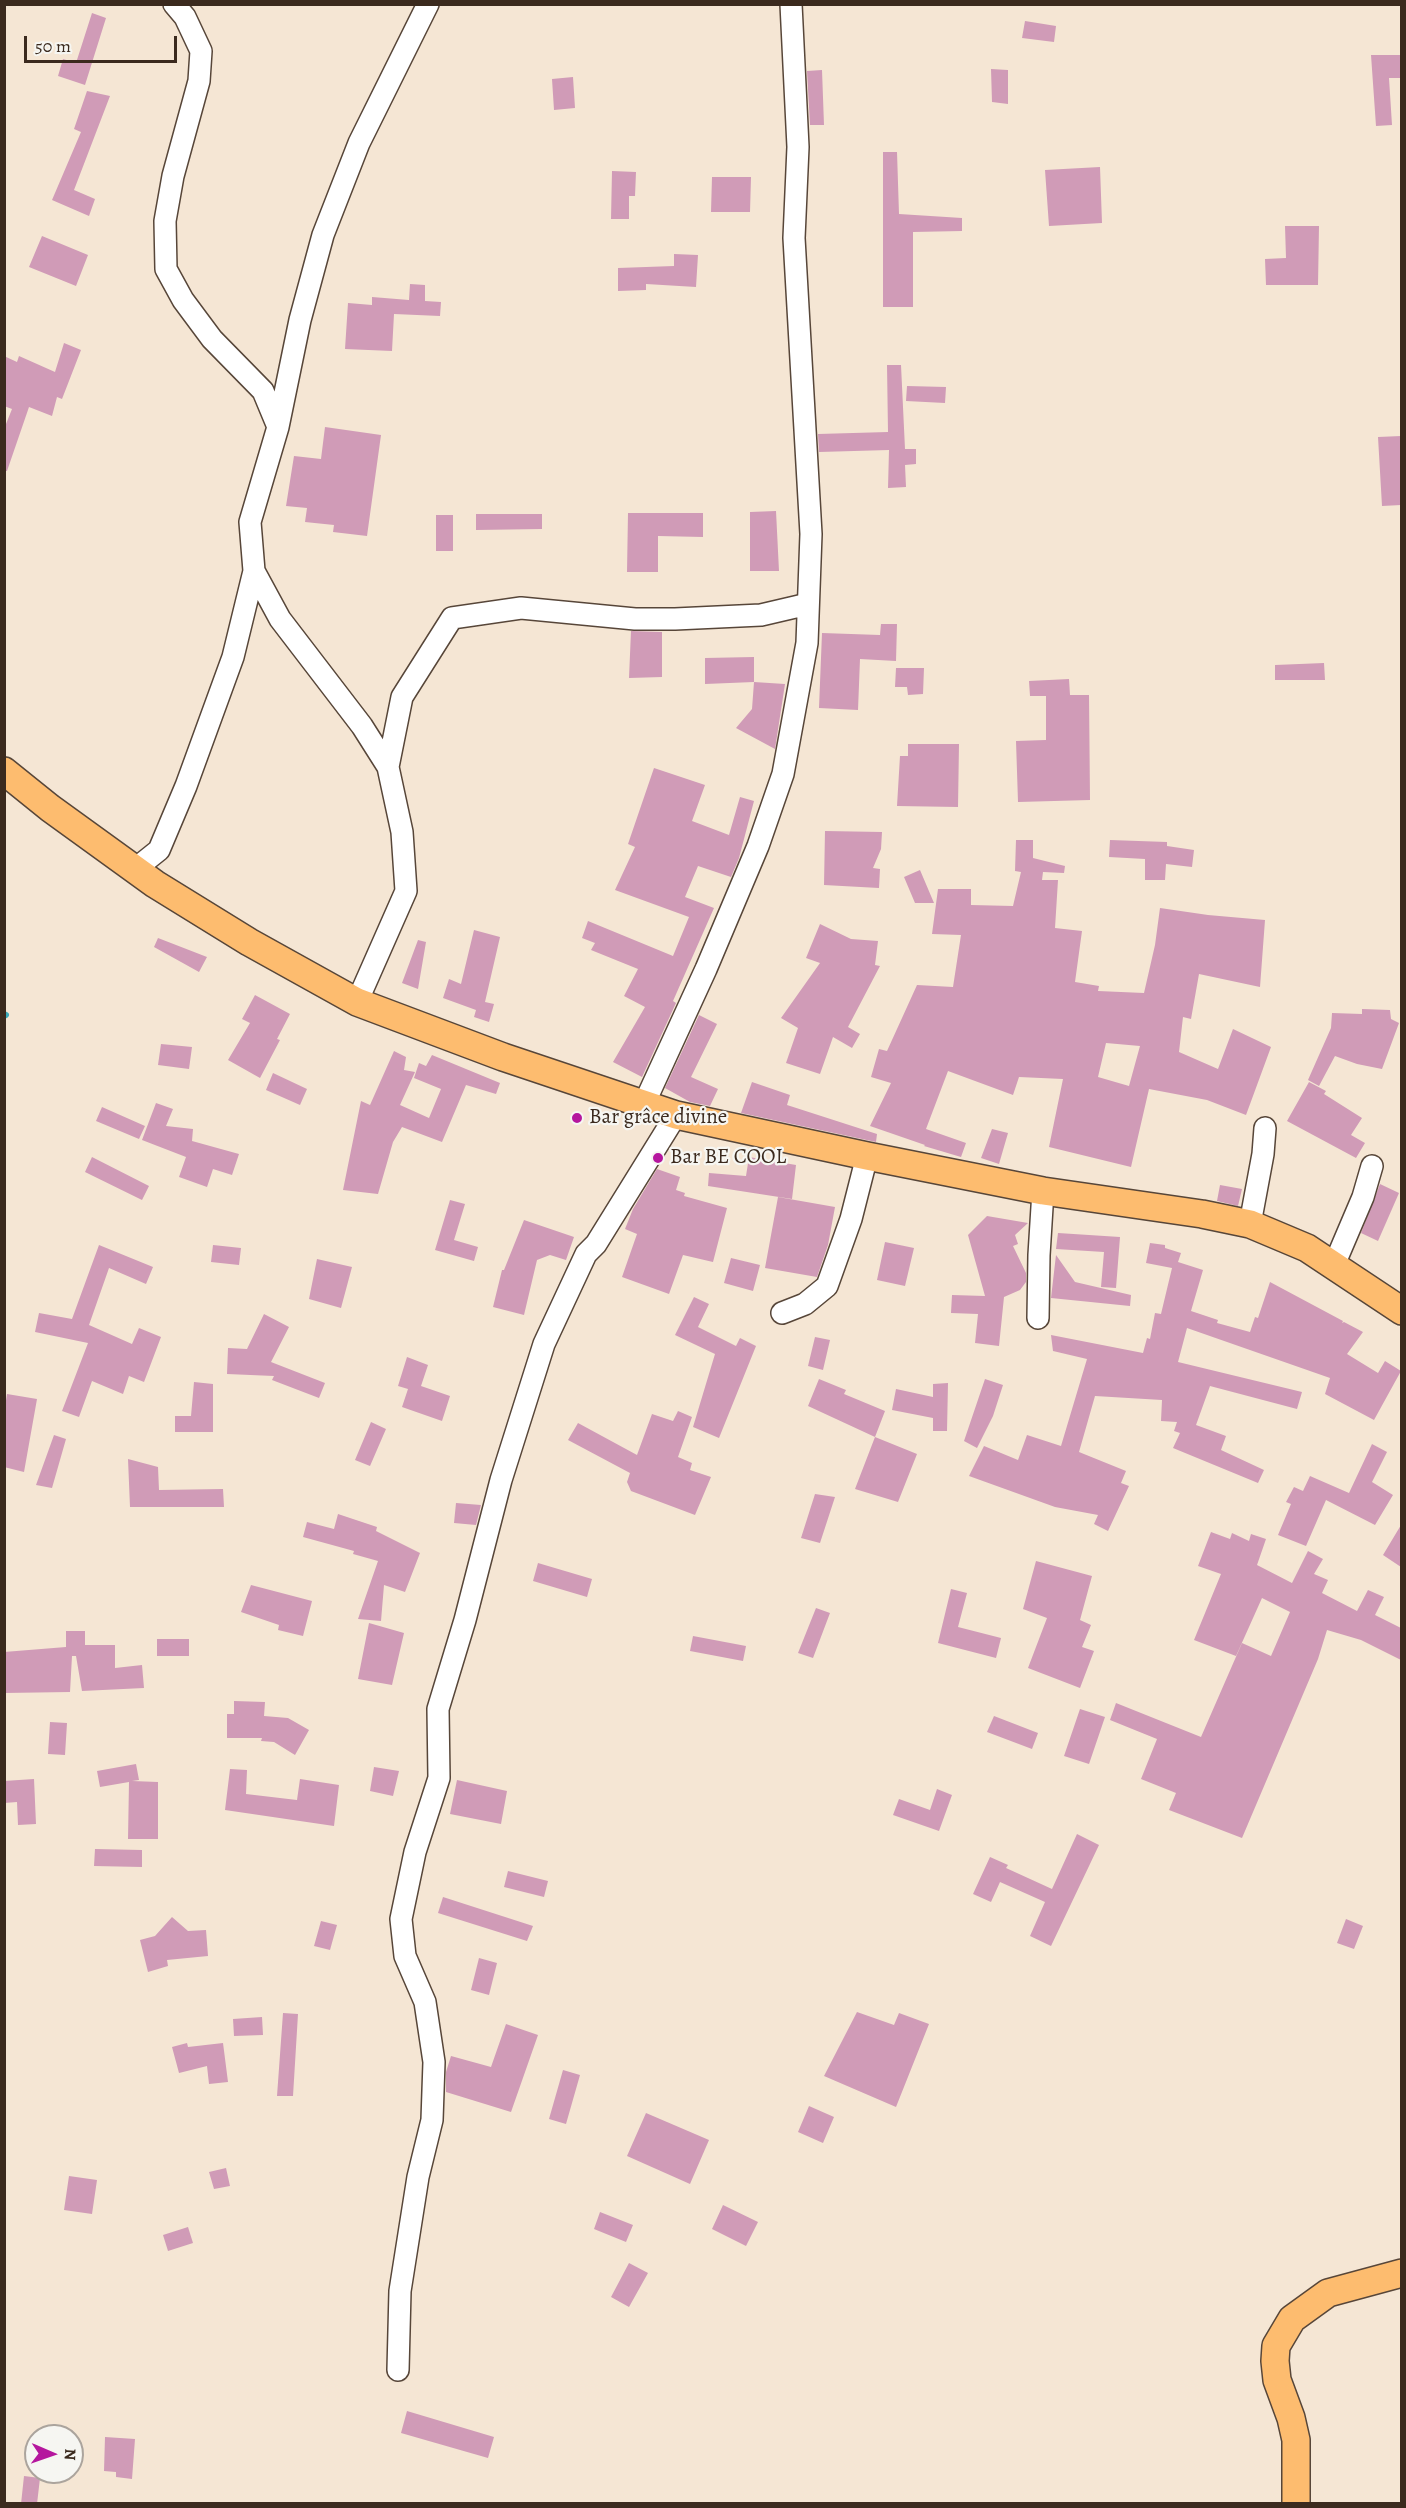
<!DOCTYPE html>
<html>
<head>
<meta charset="utf-8">
<style>
	body { margin:0 }
	#map { position:relative; width:1406px; height:2508px; overflow:hidden; background:#f5e6d4; font-family:Alegreya,serif }
	canvas { display:block }
	.frame { position:absolute; inset:0; border:6px solid #3b2a1e; pointer-events:none }
	.north { position:absolute; left:24px; top:2424px; width:60px; height:60px; box-sizing:border-box; background:#f6f6f2; border:2px solid #aba49d; border-radius:50%; rotate:92deg; font-size:16px; font-weight:700; line-height:24px; text-align:center; color:#3b2a1e }
	.north::after { content:''; display:block; margin:auto; width:21px; height:27px; background:#b5179e; clip-path:polygon(50% 0,100% 100%,50% 72%,0 100%) }
	.scale { position:absolute; left:24px; top:36px; width:153px; height:27px; box-sizing:border-box; border:3px solid #3b2a1e; border-top:0; padding-left:8px; font-size:18px; line-height:21px; white-space:nowrap; color:#3b2a1e; -webkit-text-stroke:4px #f6f6f2; paint-order:stroke }
</style>
</head>
<body>
<div id="map">
<canvas width="1406" height="2508"></canvas>
<div class="frame"></div>
<div class="north">N</div>
<div class="scale">50 m</div>
</div>
<script>
const c = document.querySelector('canvas').getContext('2d');
c.lineJoin = 'round';
function shape(rows) {
  const path = new Path2D();
  for (const r of rows) {
    path.moveTo(r[0], r[1]);
    for (let i = 2; i < r.length; i += 2) path.lineTo(r[i], r[i + 1]);
  }
  return path;
}
function trace(path, color, width, dash) {
  c.strokeStyle = color;
  c.lineWidth = width;
  c.lineCap = dash ? 'butt' : 'round';
  c.setLineDash(dash || []);
  c.stroke(path);
}
function fill(path, color) {
  c.fillStyle = color;
  c.fill(path, 'evenodd');
}
function drawText(font, color, halo, rows, align = 'center') {
  c.font = font + ' Alegreya,serif';
  c.lineWidth = 4.5;
  c.setLineDash([]);
  c.textBaseline = 'middle';
  c.strokeStyle = halo;
  c.fillStyle = color;
  for (const [text, x, y, turn = 0] of rows) {
    c.save();
    c.translate(x, y);
    c.rotate((+turn || 0) * Math.PI / 180);
    c.textAlign = isNaN(turn) ? turn : align;
    if (halo) c.strokeText(text, 0, 0);
    c.fillText(text, 0, 0);
    c.restore();
  }
}
trace(shape([
	[4,1014,6,1015]
]), '#3caabb', 6);
fill(shape([
	[92,13,106,18,85,85,58,76,63,59,76,63],
	[1025,21,1056,26,1054,42,1022,38],
	[1371,55,1401,55,1401,78,1389,78,1392,125,1376,126],
	[991,69,1008,70,1008,104,992,102],
	[822,70,824,125,810,125,807,71],
	[573,77,575,108,554,110,552,79],
	[87,91,110,96,74,190,95,199,89,216,52,200,81,132,74,129],
	[883,152,897,152,899,214,962,218,962,231,913,232,913,307,883,307],
	[1100,167,1102,223,1049,226,1045,170],
	[612,171,636,172,635,196,629,196,629,219,611,219],
	[712,177,751,177,750,212,711,212],
	[1285,226,1319,226,1318,285,1266,285,1265,259,1286,258],
	[42,236,88,255,76,286,29,267],
	[674,254,698,255,696,287,646,284,646,290,618,291,618,268,674,266],
	[410,284,425,285,425,301,441,302,440,316,394,314,392,351,345,349,348,303,372,305,372,297,409,300],
	[64,343,81,350,62,399,57,397,52,416,29,407,7,471,4,471,4,429,12,409,4,406,4,356,17,362,19,356,55,372],
	[887,365,901,365,905,449,916,449,916,464,905,465,906,487,888,488,889,450,819,452,818,434,888,432],
	[907,386,946,387,945,403,906,401],
	[325,427,381,435,367,536,333,532,334,525,305,522,307,508,286,506,294,456,321,459],
	[1401,436,1401,505,1382,506,1378,437],
	[776,511,779,571,750,571,750,512],
	[628,513,703,513,703,537,658,536,658,572,627,572],
	[476,514,542,514,542,529,476,530],
	[436,515,453,515,453,551,436,551],
	[881,624,897,624,896,661,860,659,858,710,819,708,822,633,880,635],
	[631,631,662,632,662,677,629,678],
	[754,657,754,682,705,684,705,658],
	[1324,663,1325,680,1275,680,1275,665],
	[896,668,924,668,923,694,908,695,907,687,895,687],
	[1069,679,1070,695,1089,695,1090,800,1018,802,1016,741,1046,740,1046,696,1030,696,1029,681],
	[754,682,785,684,775,749,736,728,752,709],
	[908,744,959,744,958,807,897,806,900,756,908,756],
	[654,768,705,785,692,821,729,835,740,797,754,801,739,858,731,877,698,866,685,897,714,908,673,1001,676,1003,642,1077,613,1062,645,1007,624,996,638,969,591,950,595,943,582,938,588,921,673,956,689,917,615,890,635,847,628,844],
	[825,831,882,832,881,849,873,868,880,869,879,888,824,885],
	[1016,840,1033,840,1033,858,1065,866,1064,873,1043,872,1042,880,1058,880,1055,928,1082,931,1075,982,1099,986,1098,991,1144,993,1155,945,1160,908,1208,915,1265,920,1260,987,1199,974,1191,1019,1183,1017,1179,1052,1218,1069,1233,1029,1271,1047,1246,1115,1207,1100,1149,1089,1131,1167,1049,1147,1063,1079,1019,1077,1013,1095,948,1071,926,1129,966,1143,961,1157,924,1146,925,1145,870,1126,891,1083,871,1077,879,1049,887,1051,917,985,953,987,961,935,932,934,938,889,971,889,971,905,1013,906,1021,872,1015,871],
	[1106,1043,1140,1046,1129,1086,1098,1077],
	[1110,840,1167,842,1167,846,1194,850,1192,867,1166,864,1165,880,1145,880,1145,859,1109,857],
	[920,870,934,903,915,903,904,877],
	[820,924,851,939,878,941,875,965,880,966,848,1027,860,1034,852,1048,833,1037,820,1074,786,1063,798,1028,781,1018,820,963,806,958],
	[474,930,500,937,485,1002,494,1004,489,1022,474,1017,476,1010,443,998,449,979,461,984],
	[158,938,207,957,199,972,154,947],
	[418,940,426,942,418,989,402,983],
	[255,995,290,1014,277,1039,280,1040,260,1078,228,1060,250,1023,242,1019],
	[1362,1009,1390,1010,1391,1019,1399,1023,1382,1069,1357,1064,1335,1056,1319,1086,1308,1080,1331,1028,1332,1013,1362,1014],
	[699,1015,717,1024,691,1077,718,1089,710,1106,690,1102,665,1088],
	[161,1044,192,1047,189,1069,158,1065],
	[394,1051,406,1057,404,1070,415,1072,400,1105,429,1118,441,1089,414,1078,419,1063,426,1066,432,1055,500,1083,496,1094,466,1085,442,1142,402,1127,393,1142,378,1194,343,1190,361,1101,370,1105],
	[273,1073,307,1089,300,1105,266,1090],
	[752,1082,790,1095,787,1105,877,1134,876,1142,741,1113],
	[1309,1082,1326,1091,1324,1094,1362,1118,1351,1135,1365,1143,1356,1158,1287,1121],
	[156,1103,173,1109,166,1126,193,1129,192,1141,239,1154,232,1175,213,1169,207,1187,179,1177,186,1157,142,1140],
	[102,1107,145,1126,139,1139,96,1121],
	[992,1129,1008,1133,999,1164,981,1158],
	[92,1157,149,1186,142,1200,85,1172],
	[749,1157,796,1165,792,1199,708,1186,709,1173,746,1176],
	[657,1169,680,1177,676,1190,685,1193,684,1196,727,1208,713,1262,683,1255,669,1294,622,1277,637,1234,625,1229,633,1209],
	[1380,1184,1399,1193,1378,1241,1361,1233],
	[1220,1185,1242,1189,1238,1206,1217,1201],
	[778,1197,835,1207,828,1245,817,1277,765,1268],
	[450,1200,465,1204,454,1240,478,1247,474,1261,435,1250],
	[987,1216,1028,1223,1015,1235,1018,1244,1013,1246,1026,1273,1026,1282,1020,1290,1004,1297,999,1346,975,1343,978,1314,951,1313,952,1295,985,1296,968,1235],
	[524,1220,574,1237,566,1260,550,1255,537,1260,524,1315,493,1307,502,1270,504,1270],
	[1058,1233,1120,1237,1116,1288,1101,1287,1104,1252,1056,1249],
	[885,1242,914,1248,905,1286,877,1280],
	[1150,1243,1165,1245,1165,1248,1181,1253,1178,1262,1203,1270,1191,1311,1218,1320,1217,1323,1250,1332,1255,1317,1258,1318,1270,1282,1343,1321,1342,1323,1344,1322,1363,1332,1347,1354,1378,1373,1385,1361,1401,1371,1374,1420,1325,1394,1330,1378,1187,1328,1178,1362,1302,1392,1297,1409,1210,1386,1196,1425,1226,1436,1221,1450,1264,1470,1258,1483,1173,1448,1180,1433,1174,1431,1177,1422,1161,1421,1162,1400,1095,1396,1079,1452,1126,1471,1121,1483,1129,1486,1108,1531,1094,1524,1098,1515,1055,1507,969,1476,984,1446,1018,1460,1027,1435,1061,1446,1087,1359,1053,1351,1051,1335,1143,1353,1147,1338,1150,1339,1155,1313,1161,1314,1172,1268,1146,1263],
	[99,1245,153,1267,146,1284,109,1268,89,1325,132,1344,139,1328,161,1337,144,1382,129,1376,123,1394,92,1381,79,1417,62,1411,88,1343,35,1332,39,1313,72,1319],
	[213,1245,241,1248,239,1265,211,1262],
	[1056,1255,1075,1282,1131,1295,1130,1306,1051,1298],
	[731,1258,760,1265,753,1291,724,1283],
	[317,1259,352,1267,341,1308,309,1299],
	[694,1297,709,1304,698,1327,736,1346,740,1338,756,1346,719,1438,693,1427,715,1354,675,1335],
	[264,1314,289,1327,271,1362,325,1383,319,1398,272,1380,274,1376,227,1374,228,1348,247,1349],
	[815,1337,830,1340,823,1370,808,1366],
	[407,1357,428,1365,421,1386,450,1396,442,1421,402,1407,408,1389,398,1386],
	[819,1379,846,1390,844,1394,885,1411,875,1437,808,1406],
	[985,1379,1003,1385,993,1416,977,1448,964,1441],
	[194,1382,213,1384,213,1432,175,1432,175,1416,191,1416],
	[948,1383,947,1431,933,1431,933,1418,892,1410,896,1389,933,1397,933,1384],
	[7,1394,37,1399,24,1472,4,1467,4,1413],
	[678,1411,692,1417,678,1457,692,1463,690,1470,711,1477,695,1515,631,1491,627,1482,630,1473,568,1440,578,1423,637,1455,652,1414,673,1421],
	[371,1422,386,1429,370,1466,355,1460],
	[54,1435,66,1439,52,1488,36,1485],
	[875,1437,917,1454,898,1502,855,1489],
	[1372,1444,1387,1452,1372,1482,1393,1495,1375,1525,1326,1500,1306,1546,1278,1535,1291,1504,1286,1502,1294,1487,1303,1491,1310,1476,1349,1493],
	[128,1459,158,1467,159,1490,223,1489,224,1507,130,1507],
	[815,1494,835,1497,820,1543,801,1538],
	[456,1503,481,1505,476,1525,454,1523],
	[338,1514,377,1527,376,1531,420,1553,405,1592,384,1585,381,1621,358,1619,378,1561,353,1554,354,1551,303,1537,307,1522,334,1529],
	[1401,1525,1401,1567,1383,1555],
	[1211,1532,1230,1539,1232,1533,1249,1541,1251,1534,1266,1539,1257,1565,1292,1583,1308,1551,1323,1559,1314,1574,1328,1580,1322,1593,1357,1611,1368,1590,1384,1597,1375,1615,1401,1628,1401,1660,1361,1640,1327,1630,1318,1659,1242,1838,1169,1810,1176,1793,1141,1779,1157,1739,1110,1720,1116,1703,1201,1737,1242,1643,1271,1656,1290,1612,1262,1598,1236,1656,1194,1640,1221,1574,1198,1566],
	[1036,1561,1092,1576,1080,1620,1091,1625,1082,1647,1094,1651,1080,1688,1028,1668,1047,1618,1023,1609],
	[538,1563,592,1579,587,1597,533,1581],
	[251,1585,312,1601,303,1636,278,1630,279,1625,241,1612],
	[951,1589,967,1593,958,1627,1001,1638,996,1658,938,1643],
	[816,1608,830,1613,813,1658,798,1653],
	[369,1623,404,1633,392,1685,358,1679],
	[66,1631,85,1631,85,1645,115,1645,115,1668,142,1665,144,1688,82,1691,76,1656,72,1656,70,1692,4,1693,4,1652,66,1647],
	[693,1636,746,1646,743,1661,690,1651],
	[157,1639,189,1639,189,1656,157,1656],
	[234,1701,265,1702,264,1716,288,1718,309,1730,295,1755,274,1742,261,1741,262,1738,227,1738,227,1714,234,1714],
	[1080,1709,1105,1717,1089,1764,1064,1756],
	[994,1716,1038,1733,1032,1749,987,1732],
	[50,1722,67,1723,65,1755,48,1754],
	[136,1764,139,1780,132,1781,158,1782,158,1839,128,1839,129,1782,100,1787,97,1771],
	[374,1767,399,1771,393,1796,370,1791],
	[230,1769,247,1770,246,1794,297,1800,300,1779,339,1785,334,1826,225,1810],
	[34,1779,36,1824,18,1825,17,1802,4,1803,4,1781],
	[457,1780,507,1791,501,1824,450,1814],
	[937,1789,952,1795,939,1831,893,1815,899,1799,930,1810],
	[1077,1834,1099,1845,1051,1946,1030,1936,1045,1902,1000,1882,991,1902,973,1894,990,1857,1008,1865,1006,1868,1052,1889],
	[95,1849,142,1850,142,1867,94,1866],
	[508,1871,548,1881,544,1897,504,1887],
	[443,1897,533,1926,527,1941,438,1913],
	[172,1917,188,1931,206,1930,208,1956,167,1960,168,1966,148,1972,140,1940,155,1936],
	[1346,1919,1363,1926,1354,1949,1337,1943],
	[321,1921,337,1925,330,1950,314,1946],
	[479,1958,497,1963,489,1995,471,1990],
	[857,2012,894,2025,899,2013,929,2024,896,2107,824,2076],
	[283,2013,298,2014,293,2096,277,2096],
	[262,2017,263,2035,234,2036,233,2019],
	[506,2024,538,2035,511,2112,446,2092,446,2072,451,2056,491,2067],
	[187,2043,188,2047,223,2043,228,2082,209,2084,207,2066,179,2073,172,2047],
	[563,2070,580,2075,566,2124,549,2119],
	[809,2106,834,2117,823,2143,798,2132],
	[646,2113,709,2140,690,2184,627,2156],
	[226,2168,230,2186,214,2189,209,2172],
	[69,2176,97,2180,92,2214,64,2210],
	[723,2205,758,2222,746,2246,712,2229],
	[600,2212,633,2225,626,2242,594,2229],
	[188,2227,193,2243,168,2251,163,2235],
	[629,2263,648,2273,629,2307,611,2297],
	[407,2411,494,2437,488,2458,401,2433],
	[105,2437,135,2439,132,2479,116,2477,116,2472,104,2471],
	[24,2476,40,2478,37,2504,21,2504]
]), '#d09bb7');
const minor = shape([
	[174,4,185,17,201,51,199,81,173,176,165,221,166,269,183,300,212,339,263,391,278,427],
	[254,571,280,619,362,726,388,767,402,832,406,891,357,1002],
	[388,767,402,697,452,618,521,608,635,619,675,619,761,615,808,604],
	[134,870,159,850,186,786,233,657,254,571,250,522,278,427,300,320,323,235,359,143,428,4],
	[644,1104,706,969,758,846,783,774,807,643,811,534,794,238,798,147,791,4],
	[1250,1224,1263,1154,1265,1128],
	[1334,1265,1363,1197,1372,1166],
	[782,1313,805,1304,827,1286,851,1219,867,1156],
	[1038,1318,1039,1255,1043,1191],
	[398,2370,400,2291,418,2177,432,2120,434,2062,425,2002,405,1956,401,1919,415,1852,439,1778,438,1709,465,1620,501,1480,544,1344,586,1254,596,1244,676,1115]
]);
const major = shape([
	[4,771,50,808,155,884,249,942,357,1002,503,1057,676,1115,867,1156,1043,1191,1202,1214,1250,1224,1307,1248,1402,1311],
	[1296,2504,1296,2440,1291,2418,1277,2380,1275,2361,1276,2346,1292,2319,1328,2293,1402,2273]
]);
trace(minor, '#574639', 24);
trace(major, '#574639', 30);
trace(minor, '#fff', 21);
trace(major, '#fdbc6f', 27);
for (const [x, y, r, color] of [
	[577,1118,6,"#b5179e"],
	[658,1158,6,"#b5179e"]
]) {
  const dot = new Path2D();
  dot.arc(x, y, r, 0, 2 * Math.PI);
  c.fillStyle = color;
  c.fill(dot);
  trace(dot, '#f6f6f2', 2);
}
drawText('21px', '#3b2a1e', '#f6f6f2', [
	["Bar grâce divine",589,1118],
	["Bar BE COOL",670,1158]
], 'left');
</script>
</body>
</html>
